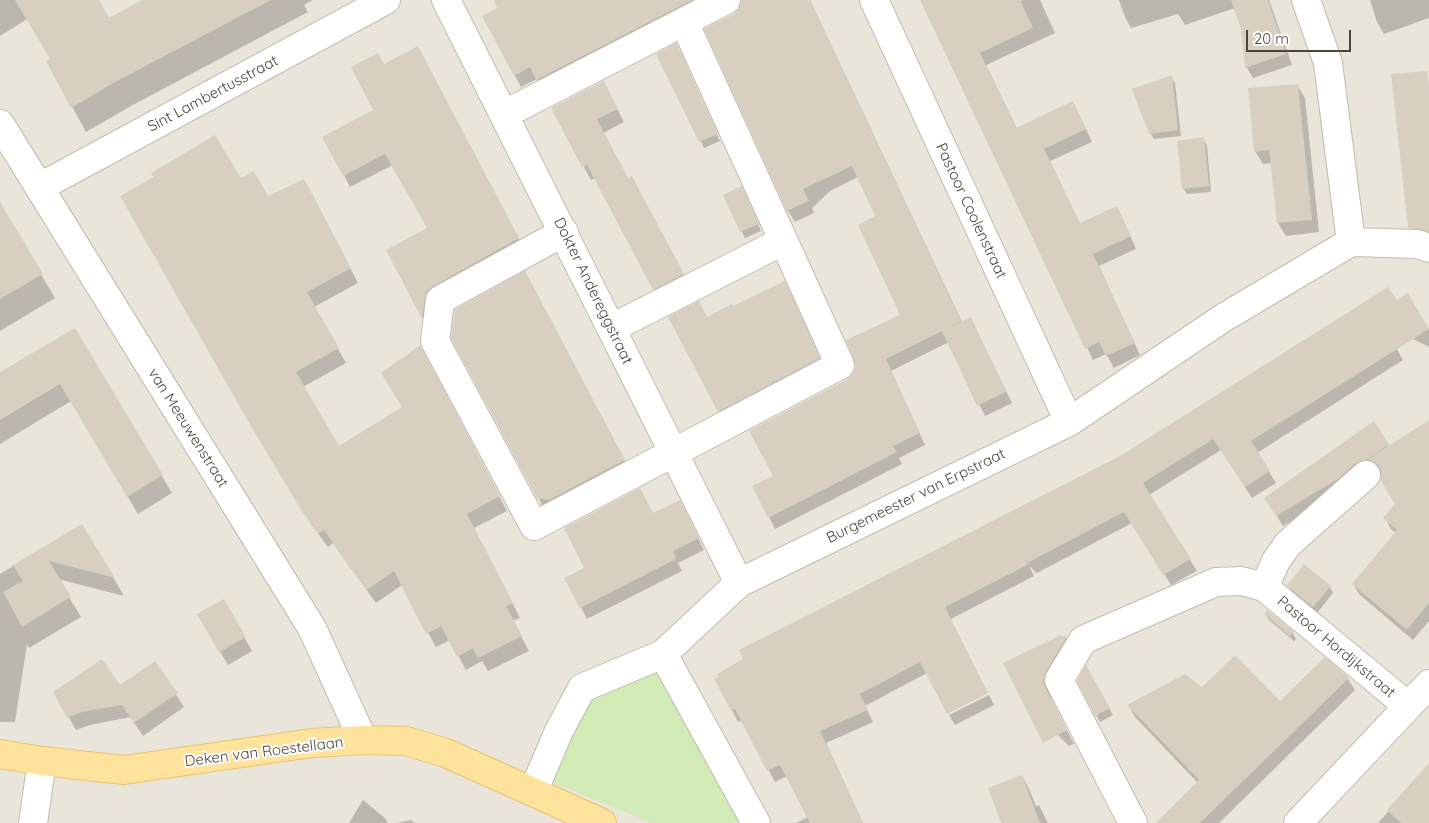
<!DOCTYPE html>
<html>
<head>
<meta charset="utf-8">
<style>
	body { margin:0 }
	#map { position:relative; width:1429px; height:823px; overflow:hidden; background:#f6f3ec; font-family:Quicksand,sans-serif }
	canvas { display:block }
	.scale { position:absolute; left:1246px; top:30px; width:105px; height:22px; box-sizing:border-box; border:2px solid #4b4439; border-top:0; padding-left:6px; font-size:15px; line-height:18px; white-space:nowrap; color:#4b4439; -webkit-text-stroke:4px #fff; paint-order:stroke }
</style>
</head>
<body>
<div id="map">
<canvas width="1429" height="823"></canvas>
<div class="scale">20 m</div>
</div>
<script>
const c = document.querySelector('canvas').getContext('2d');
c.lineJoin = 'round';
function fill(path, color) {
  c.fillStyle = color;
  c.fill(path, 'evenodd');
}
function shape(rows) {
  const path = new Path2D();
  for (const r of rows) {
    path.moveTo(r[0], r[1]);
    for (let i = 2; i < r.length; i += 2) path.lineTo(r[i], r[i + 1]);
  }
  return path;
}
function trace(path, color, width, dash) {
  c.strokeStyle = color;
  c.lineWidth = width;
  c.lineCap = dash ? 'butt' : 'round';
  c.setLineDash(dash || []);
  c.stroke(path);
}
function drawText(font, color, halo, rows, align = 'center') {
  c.font = font + ' Quicksand,sans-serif';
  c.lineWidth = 4;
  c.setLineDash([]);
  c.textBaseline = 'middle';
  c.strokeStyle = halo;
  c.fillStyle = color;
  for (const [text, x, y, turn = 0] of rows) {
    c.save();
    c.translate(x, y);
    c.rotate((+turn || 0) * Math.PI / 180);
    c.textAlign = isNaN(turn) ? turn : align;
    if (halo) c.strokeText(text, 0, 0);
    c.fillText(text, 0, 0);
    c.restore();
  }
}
fill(shape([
	[0,0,1429,0,1429,823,0,823]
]), '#eae5da');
fill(shape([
	[656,668,742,823,652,823,539,777,559,707]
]), '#d2eab5');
fill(shape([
	[0,0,98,0,109,19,144,0,313,0,304,5,308,12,131,106,86,132,47,61,51,59,27,19,0,36],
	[504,0,721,0,544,91,537,79,521,87,515,76,499,8],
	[743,0,810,0,962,322,970,318,1012,403,985,416,949,342,891,371,925,445,899,458,902,464,775,529,769,517,775,476,848,380,902,315,877,217,858,177,830,191,812,208,814,213,795,222,788,211,706,29,734,15,740,10],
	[922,0,975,0,984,18,1023,0,1040,0,1055,33,986,65,1017,129,1072,102,1079,114,1092,142,1050,161,1080,224,1123,219,1136,249,1099,266,1140,355,1114,368,1106,354,1093,360],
	[1119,0,1269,0,1292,65,1253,78,1247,68,1243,29,1235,8,1185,25,1178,14,1131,28,1125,17],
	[1370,0,1429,0,1429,18,1384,34,1377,22],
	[680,51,720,141,704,148,658,54],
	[424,59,524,250,428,327,388,250,429,229,393,165,350,187,344,175,374,110,384,66],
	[1171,77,1175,83,1181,136,1154,139,1150,133],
	[1297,85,1305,98,1319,232,1286,236,1278,223,1272,163,1263,164,1255,151],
	[610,95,624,122,603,133,628,180,639,191,690,287,662,302,595,178,591,180,552,108],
	[1203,139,1207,145,1211,192,1187,194,1183,188],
	[240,180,268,198,312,194,358,283,314,307,346,363,303,387,338,448,403,408,428,361,507,511,474,528,520,618,513,621,529,651,488,671,482,661,466,670,450,640,436,647,402,585,376,603,333,543,328,547,311,524,262,443],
	[745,194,761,231,745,238,724,196],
	[13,227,55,298,0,331,0,233],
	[532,285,631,473,545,510,538,497],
	[791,294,825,370,725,423,719,411,707,319],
	[1407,295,1429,329,1429,347,1383,324,1403,360,1257,453,1276,483,1252,498,1221,450,1149,495,1197,571,1171,585,1132,523,1037,573,1029,566,1034,576,951,619,927,673,865,706,873,722,826,743,863,823,796,823,808,817,787,776,775,782,742,720,738,722,732,710,1121,457,1378,314],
	[74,329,172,493,138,514,71,401,0,444,0,374],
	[1429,421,1429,621,1413,640,1360,595,1353,584,1396,533,1391,529,1385,518,1396,505,1382,474,1375,470,1283,526,1272,508,1374,423,1389,447],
	[686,513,704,550,678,563,682,571,587,619,581,607,586,568,653,514],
	[82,525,124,596,58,579,81,617,29,648,27,644,15,722,0,722,0,574],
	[1288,586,1330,587,1333,593,1317,613,1292,592],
	[224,601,252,651,228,665,198,615],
	[1265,614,1293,633,1296,639,1294,641,1269,620],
	[1059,638,1066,638,1074,650,1053,685,1050,694,1052,702,1074,744,1069,746,1025,701],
	[1325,659,1348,679,1355,690,1219,823,1157,823,1198,783,1135,717,1129,706,1202,689,1280,703],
	[155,662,184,707,143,736,130,717,90,725,76,730,55,693,119,686],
	[1086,668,1113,715,1100,722,1078,681],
	[989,695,994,705,955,725,949,715],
	[1429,766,1429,823,1378,823,1417,780],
	[1022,776,1029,789,1036,806,1039,805,1048,823,1003,823],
	[363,800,385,818,388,823,349,823],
	[411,820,415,823,396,823]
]), '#0003');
fill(shape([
	[15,0,99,0,109,18,142,0,271,0,117,81,71,108,46,61,50,59],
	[494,0,692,0,536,80,530,67,514,76,482,16,497,8],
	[742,0,810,0,961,321,948,328,971,317,1006,392,977,406,942,331,886,359,920,433,893,446,897,452,768,518,752,486,773,476,749,431,848,379,853,373,856,366,854,359,846,340,900,315,858,225,875,216,852,166,803,189,809,201,787,211,704,29,734,14,739,8],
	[920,0,1020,0,1033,28,980,53,1016,128,1073,101,1086,129,1044,149,1080,223,1117,206,1131,236,1093,254,1135,343,1106,356,1099,342,1085,349],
	[1231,0,1268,0,1286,54,1245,68,1241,29],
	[676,43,718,134,699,142,656,54],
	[418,46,519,238,432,287,427,291,425,298,422,319,386,250,427,228,385,154,343,176,322,137,373,110,351,67,378,53,384,64],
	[1427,71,1429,87,1429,232,1408,228,1391,74],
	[1172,75,1178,130,1149,134,1132,89],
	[604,81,618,109,597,119,628,178,632,176,684,274,653,290,587,165,582,167,551,108],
	[1298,84,1312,220,1277,223,1269,150,1254,152,1248,88],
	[215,135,241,178,254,171,268,196,304,179,351,268,307,292,339,348,296,372,339,446,402,407,381,373,420,345,500,496,467,514,513,603,506,606,522,636,478,658,473,648,457,657,441,626,426,634,394,571,367,590,324,530,319,534,301,510,252,428,120,196,154,177,151,173],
	[1204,137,1209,186,1182,189,1177,141],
	[742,186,759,224,740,232,723,195],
	[0,202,43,274,0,299],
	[525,271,625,460,549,500,537,498,451,338,455,310],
	[785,281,820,358,718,412,668,317,699,301,707,317,732,304,733,306],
	[1388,287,1397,300,1408,293,1429,329,1251,441,1270,471,1245,487,1213,439,1143,483,1191,559,1163,575,1124,512,1029,562,1025,559,1029,564,945,607,988,693,947,714,920,662,860,694,868,710,820,731,863,823,810,823,780,765,767,771,735,709,731,711,714,679,719,677,717,674,743,659,739,650,1120,456],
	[75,328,163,475,127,497,60,384,0,420,0,372],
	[1429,420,1429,603,1407,630,1352,584,1397,530,1383,518,1395,504,1381,481,1381,472,1378,465,1368,459],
	[1374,421,1389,444,1366,460,1356,463,1338,479,1276,516,1264,498],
	[640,488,653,513,680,500,699,538,673,551,676,559,580,608,564,578,584,568,564,528],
	[82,524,115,578,49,561,71,597,22,627,3,592,23,581,13,565],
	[1304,564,1331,586,1313,607,1287,586],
	[224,599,246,637,219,652,197,614],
	[1267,610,1294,632,1290,636,1264,614],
	[1059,636,1067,636,1046,672,1043,680,1045,687,1067,730,1043,743,1003,663],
	[1235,655,1280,701,1325,657,1349,678,1200,823,1156,823,1199,780,1127,705,1185,674,1202,687],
	[102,659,120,685,155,661,178,693,134,723,122,705,82,712,67,718,53,692],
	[1086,665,1110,708,1095,716,1077,681],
	[1429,763,1429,823,1401,823,1387,810],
	[1022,775,1040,823,1001,823,988,788]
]), '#d8cfc1');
const minor = shape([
	[446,0,739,583],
	[874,0,1069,422],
	[1306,0,1328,63,1351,242,1417,244,1429,248],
	[505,114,726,0],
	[0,124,312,628,363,740],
	[40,187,386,0],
	[564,232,440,300,435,341,534,526,840,365,684,22],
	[612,328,783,241],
	[1366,475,1288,544,1276,561,1264,587,1408,706],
	[663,654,756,823],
	[533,792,559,731,582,688,663,654,739,583,1069,422,1223,318,1351,242],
	[33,823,42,761],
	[1133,823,1059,680,1083,640,1216,582,1241,581,1264,587],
	[1298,823,1429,684]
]);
const major = shape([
	[0,754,42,761,124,770,312,743,363,740,406,741,446,753,602,823]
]);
trace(minor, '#c2bbae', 30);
trace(major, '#e6c16a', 30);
trace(minor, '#fff', 28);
trace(major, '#ffe39c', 28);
drawText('15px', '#4b4439', '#fff', [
	["Sint Lambertusstraat",213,94,-28],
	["Pastoor Coolenstraat",971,211,65],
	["Dokter Andereggstraat",593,291,64],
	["van Meeuwenstraat",188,428,58],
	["Burgemeester van Erpstraat",916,496,-26],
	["Pastoor Hordijkstraat",1336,647,40],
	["Deken van Roestellaan",264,752,-7]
]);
</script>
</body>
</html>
